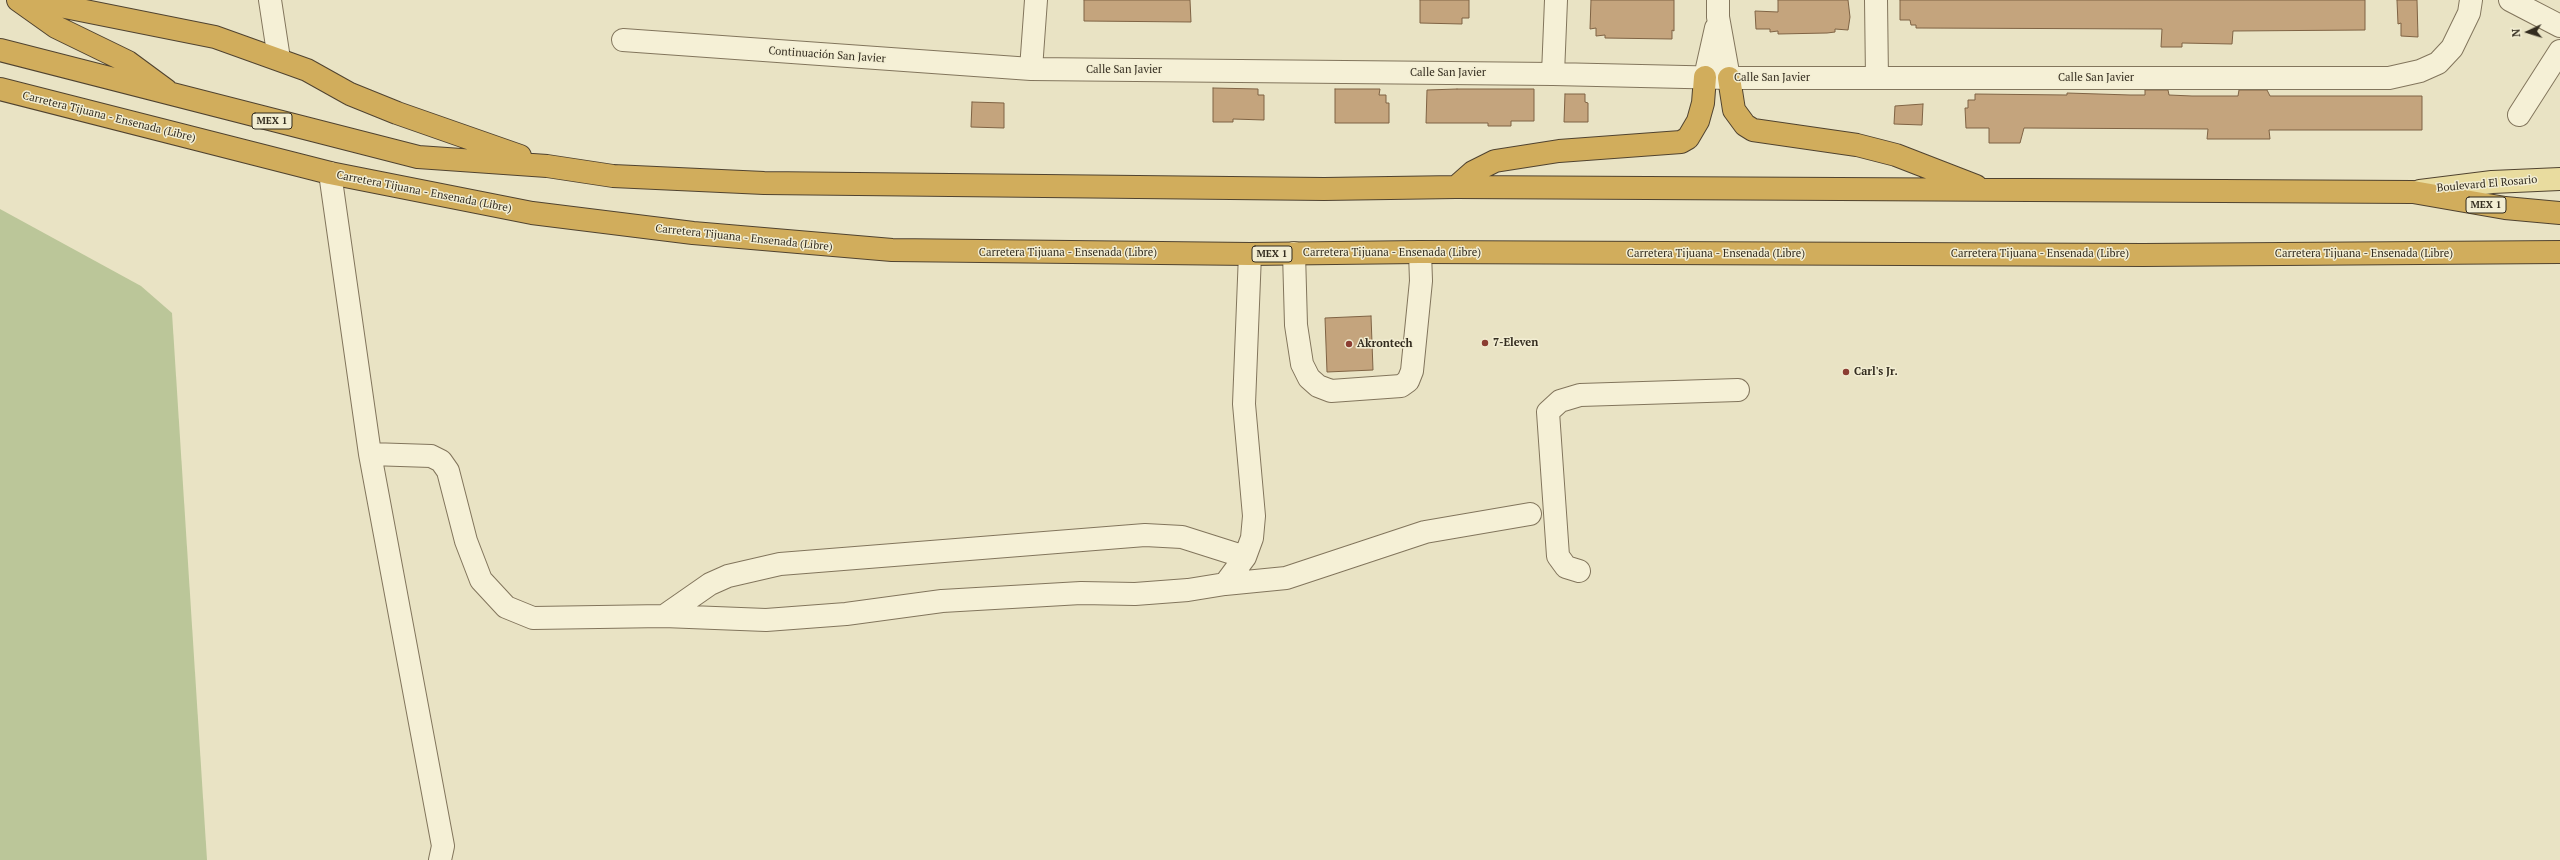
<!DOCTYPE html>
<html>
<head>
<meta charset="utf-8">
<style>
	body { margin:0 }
	#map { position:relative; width:2560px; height:860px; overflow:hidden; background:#e9e3c4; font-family:"PT Serif",serif }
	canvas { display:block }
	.north { position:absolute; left:2508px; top:12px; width:40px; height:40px; -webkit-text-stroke:3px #f2edd2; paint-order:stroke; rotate:266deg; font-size:11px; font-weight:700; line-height:16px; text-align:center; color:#332c1f }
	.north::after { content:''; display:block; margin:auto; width:14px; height:18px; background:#332c1f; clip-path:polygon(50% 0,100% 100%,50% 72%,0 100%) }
</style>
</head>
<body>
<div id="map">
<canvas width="2560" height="860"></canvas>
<div class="north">N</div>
</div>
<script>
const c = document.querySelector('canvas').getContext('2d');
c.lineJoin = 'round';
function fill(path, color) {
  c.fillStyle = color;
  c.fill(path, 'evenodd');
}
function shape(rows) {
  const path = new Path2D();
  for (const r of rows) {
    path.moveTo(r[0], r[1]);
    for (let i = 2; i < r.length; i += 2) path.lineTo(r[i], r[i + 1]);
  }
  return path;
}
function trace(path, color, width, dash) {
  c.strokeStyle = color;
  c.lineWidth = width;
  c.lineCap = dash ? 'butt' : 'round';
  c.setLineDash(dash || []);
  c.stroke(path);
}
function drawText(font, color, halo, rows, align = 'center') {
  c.font = font + ' "PT Serif",serif';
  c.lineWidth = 3;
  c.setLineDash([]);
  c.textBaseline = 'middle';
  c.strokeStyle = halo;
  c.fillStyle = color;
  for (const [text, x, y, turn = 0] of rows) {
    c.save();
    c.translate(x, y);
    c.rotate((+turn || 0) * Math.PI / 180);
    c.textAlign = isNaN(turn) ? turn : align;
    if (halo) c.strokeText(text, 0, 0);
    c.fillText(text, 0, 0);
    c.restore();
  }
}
fill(shape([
	[0,209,141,286,172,313,207,860,0,860]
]), '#bbc699');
const building = shape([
	[1084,0,1190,0,1191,22,1084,21,1084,0],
	[1420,0,1469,0,1469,18,1462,18,1462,24,1420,23,1420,0],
	[1591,0,1674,0,1674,31,1672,30,1672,39,1605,38,1605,35,1596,36,1596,28,1590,29,1591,0],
	[1778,0,1848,0,1850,17,1848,30,1835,29,1835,32,1827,33,1778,34,1778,31,1770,32,1770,29,1756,29,1755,11,1778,12,1778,0],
	[1900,0,2365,0,2365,30,2233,31,2232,44,2182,43,2182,47,2161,47,2162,29,1916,28,1916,25,1911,25,1910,20,1900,20,1900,0],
	[2397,0,2417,0,2418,37,2401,36,2401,23,2398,24,2397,0],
	[1213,88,1258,89,1258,95,1264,95,1264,120,1233,119,1233,122,1213,122,1213,88],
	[1335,89,1380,89,1379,95,1386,95,1386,103,1389,103,1389,123,1335,123,1335,89],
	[1457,89,1534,89,1534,121,1511,121,1511,126,1488,126,1488,123,1426,123,1427,90,1457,89],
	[2145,90,2168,90,2169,95,2192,96,2238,96,2239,90,2267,90,2270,96,2422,96,2422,130,2269,130,2270,139,2207,139,2208,129,2024,128,2020,143,1989,143,1989,128,1966,128,1965,108,1968,108,1968,100,1975,100,1975,94,2067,95,2067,93,2130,95,2145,95,2145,90],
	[1565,94,1585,94,1585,102,1588,103,1588,122,1564,122,1565,94],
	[972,102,1004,103,1004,128,971,127,972,102],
	[1923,104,1922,125,1894,124,1895,106,1923,104],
	[1371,316,1373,370,1327,372,1325,318,1371,316]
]);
fill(building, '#c4a47d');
trace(building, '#7f6344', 1);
const minor = shape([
	[270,0,279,59],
	[1718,0,1718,17,1729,78],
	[1876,0,1877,78],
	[2510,0,2560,26],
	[623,40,1031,69,1553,74,1729,78,2389,78,2420,71,2438,63,2452,48,2469,13,2471,0],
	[1031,69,1036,0],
	[1553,74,1556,0],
	[1705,77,1716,28],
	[2519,115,2560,51],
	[330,173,370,454,431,456,441,461,448,471,466,541,481,580,506,607,533,618,664,616,766,620,846,614,942,601,1081,593,1135,594,1188,590,1225,584,1245,557,1252,538,1254,516,1244,404,1250,254],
	[1294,253,1296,325,1302,364,1309,378,1318,386,1331,391,1401,386,1408,381,1412,371,1421,281,1420,252],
	[370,454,443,846,440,860],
	[1579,571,1566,567,1558,556,1548,412,1560,401,1580,395,1738,390],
	[1225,584,1286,578,1425,532,1530,514],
	[664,616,710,584,728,576,780,564,1145,535,1182,537,1245,557]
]);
const major = shape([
	[2420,191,2492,182,2560,179]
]);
const highway = shape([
	[18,0,56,27,128,62,166,90],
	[30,0,215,37,307,70,350,94,397,113,520,156],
	[0,50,418,157,547,166,613,176,764,183,1324,189,1456,187,2413,192,2505,208,2560,213],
	[1729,78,1734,110,1745,125,1753,130,1857,145,1896,155,1976,186],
	[0,89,330,173,532,213,693,233,892,250,1250,254,1420,252,2143,255,2560,252],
	[1456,187,1473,172,1495,161,1559,151,1681,142,1688,138,1698,121,1703,103,1705,77]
]);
trace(minor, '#82755c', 24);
trace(major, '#504330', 24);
trace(highway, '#504330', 24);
trace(minor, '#f5f0d6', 22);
trace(major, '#e9dc9f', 22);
trace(highway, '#d1ad5c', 22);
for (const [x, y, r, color] of [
	[1485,343,4,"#8b3d32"],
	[1349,344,4,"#8b3d32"],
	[1846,372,4,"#8b3d32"]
]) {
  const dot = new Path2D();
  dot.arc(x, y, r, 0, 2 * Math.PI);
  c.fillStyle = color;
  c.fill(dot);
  trace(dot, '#f2edd2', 1.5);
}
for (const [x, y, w] of [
	[272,121,40],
	[2486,205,40],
	[1272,254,40]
]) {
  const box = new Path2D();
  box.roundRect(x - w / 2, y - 8, w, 16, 3);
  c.fillStyle = '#f2edd2';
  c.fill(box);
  trace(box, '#332c1f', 1);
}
drawText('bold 10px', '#332c1f', null, [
	["MEX 1",272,121],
	["MEX 1",2486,205],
	["MEX 1",1272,254]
]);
drawText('11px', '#332c1f', '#f2edd2', [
	["Continuación San Javier",827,55,4],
	["Calle San Javier",1124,70],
	["Calle San Javier",1448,73],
	["Calle San Javier",1772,78],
	["Calle San Javier",2096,78],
	["Carretera Tijuana - Ensenada (Libre)",109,117,14],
	["Boulevard El Rosario",2487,184,-5],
	["Carretera Tijuana - Ensenada (Libre)",424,192,11],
	["Carretera Tijuana - Ensenada (Libre)",744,238,6],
	["Carretera Tijuana - Ensenada (Libre)",1068,253],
	["Carretera Tijuana - Ensenada (Libre)",1392,253],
	["Carretera Tijuana - Ensenada (Libre)",1716,254],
	["Carretera Tijuana - Ensenada (Libre)",2040,254],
	["Carretera Tijuana - Ensenada (Libre)",2364,254]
]);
drawText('bold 11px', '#332c1f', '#f2edd2', [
	["7-Eleven",1493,343],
	["Akrontech",1357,344],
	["Carl's Jr.",1854,372]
], 'left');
</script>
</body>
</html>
